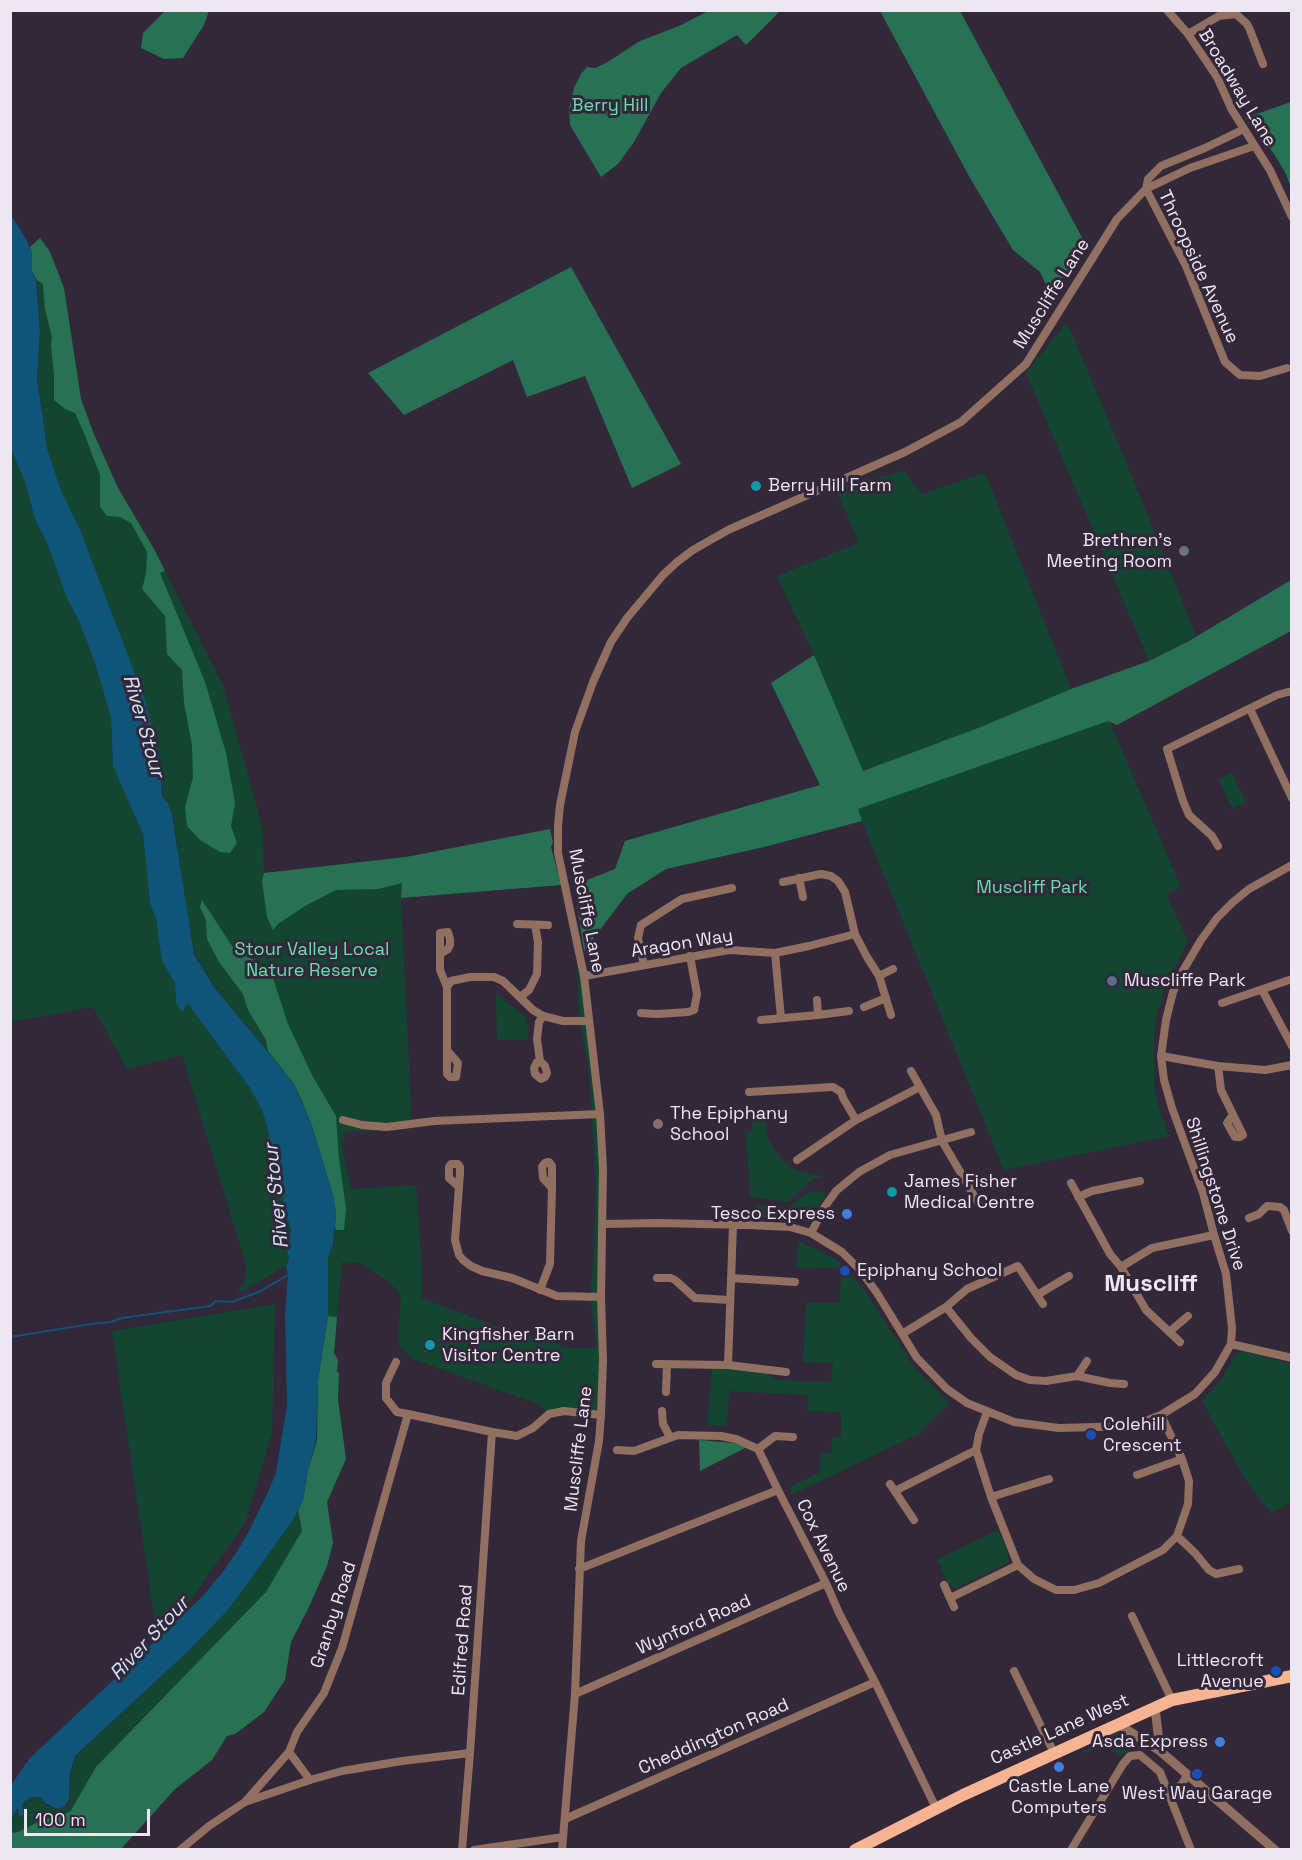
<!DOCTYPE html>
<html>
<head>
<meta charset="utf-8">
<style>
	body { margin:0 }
	#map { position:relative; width:1302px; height:1860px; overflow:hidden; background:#33273a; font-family:"Space Grotesk",sans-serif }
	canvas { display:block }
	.frame { position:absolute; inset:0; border:12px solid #eee6f2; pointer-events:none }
	.scale { position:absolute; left:24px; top:1809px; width:126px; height:27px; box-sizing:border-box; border:3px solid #eee6f2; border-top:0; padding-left:8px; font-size:18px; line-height:21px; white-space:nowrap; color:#eee6f2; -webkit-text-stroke:4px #33273a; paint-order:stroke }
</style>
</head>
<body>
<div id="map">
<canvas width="1302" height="1860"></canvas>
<div class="frame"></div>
<div class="scale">100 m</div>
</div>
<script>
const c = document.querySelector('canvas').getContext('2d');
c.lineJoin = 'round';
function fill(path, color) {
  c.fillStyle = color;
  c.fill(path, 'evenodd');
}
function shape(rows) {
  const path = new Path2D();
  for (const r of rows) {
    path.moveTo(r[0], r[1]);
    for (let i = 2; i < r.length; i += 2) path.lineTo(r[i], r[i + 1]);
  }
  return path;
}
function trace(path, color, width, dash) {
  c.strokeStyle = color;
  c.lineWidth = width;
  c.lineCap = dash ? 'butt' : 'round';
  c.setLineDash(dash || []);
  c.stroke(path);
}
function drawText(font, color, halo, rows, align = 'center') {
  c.font = font + ' "Space Grotesk",sans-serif';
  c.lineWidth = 6;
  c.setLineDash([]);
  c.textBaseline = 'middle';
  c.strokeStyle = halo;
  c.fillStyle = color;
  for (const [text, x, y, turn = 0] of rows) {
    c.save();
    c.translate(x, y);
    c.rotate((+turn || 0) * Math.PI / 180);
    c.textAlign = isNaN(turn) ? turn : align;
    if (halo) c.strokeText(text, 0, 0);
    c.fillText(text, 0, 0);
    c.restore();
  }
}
fill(shape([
	[40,238,50,252,64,288,81,399,93,432,118,488,154,549,223,685,262,826,264,873,406,857,401,898,412,1127,388,1131,351,1131,344,1133,345,1141,341,1142,351,1189,416,1185,422,1270,421,1298,499,1327,553,1342,565,1348,588,1348,597,1346,590,1297,593,1266,596,1187,589,1070,580,1022,578,994,577,943,600,1114,601,1415,549,1414,538,1404,413,1359,400,1347,398,1341,401,1298,396,1289,386,1279,359,1263,342,1262,334,1353,338,1360,337,1372,339,1373,338,1400,346,1459,327,1502,333,1543,327,1566,309,1607,291,1642,285,1680,264,1712,235,1734,227,1736,212,1760,175,1789,121,1849,11,1850,11,1819,17,1810,19,1817,24,1816,23,1806,25,1801,32,1798,42,1799,44,1804,57,1810,65,1808,70,1801,71,1774,75,1757,185,1654,228,1610,291,1523,303,1501,308,1470,317,1440,318,1380,328,1314,328,1257,334,1245,336,1214,333,1195,312,1126,294,1084,214,986,195,954,188,918,173,815,169,805,163,796,160,759,145,701,80,531,60,488,47,447,38,378,40,332,39,305,37,280,32,271,32,253,30,247],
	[1067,322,1131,474,1196,636,1149,661,1026,373],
	[10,445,25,482,35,519,47,543,67,598,79,621,95,663,111,716,113,766,143,834,150,904,156,918,162,961,175,983,176,1003,189,1004,222,1049,250,1088,262,1110,268,1129,276,1176,291,1225,289,1239,286,1246,289,1259,286,1266,235,1295,245,1281,246,1265,182,1055,127,1069,93,1007,11,1022],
	[904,471,922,494,985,473,1071,689,978,728,863,771,814,655,777,576,859,543,836,489],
	[1109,720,1181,887,1166,894,1188,941,1164,991,1157,1013,1154,1038,1154,1084,1157,1102,1169,1136,1004,1170,857,809],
	[1231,772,1246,802,1232,809,1219,780],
	[496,994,524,1015,528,1026,528,1040,497,1040],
	[763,1109,768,1139,781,1159,789,1166,798,1171,824,1177,813,1179,788,1202,750,1197,746,1134,752,1130,752,1111],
	[815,1191,827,1194,809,1219,805,1220,749,1216,755,1211,755,1205,789,1207,808,1192],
	[798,1241,825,1253,837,1261,865,1291,916,1370,950,1403,920,1433,792,1495,790,1487,819,1473,821,1453,831,1453,832,1437,841,1437,841,1412,807,1411,808,1395,730,1391,726,1426,707,1425,712,1367,763,1370,777,1380,831,1382,833,1363,803,1362,806,1303,840,1303,841,1269,796,1267],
	[275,1304,272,1433,246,1521,193,1597,157,1636,112,1331],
	[1242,1351,1291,1364,1291,1502,1271,1513,1246,1481,1202,1401,1222,1379,1235,1355],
	[998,1530,1009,1557,1008,1562,958,1587,954,1588,948,1584,937,1559],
	[1121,1731,1145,1745,1144,1749,1134,1749,1121,1756,1102,1745,1079,1756,1097,1742]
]), '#124631');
fill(shape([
	[710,10,780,11,746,45,737,35,681,68,661,93,634,142,618,164,601,177,570,125,569,109,574,88,581,74,587,67,595,68,606,63,640,41,679,26],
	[165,11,209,11,204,25,183,58,164,59,141,48,143,33],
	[880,11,960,11,1085,243,1051,296,1040,272,1013,250,970,178],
	[1291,102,1292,102,1291,188,1286,174,1276,157,1263,138,1245,118],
	[40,238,50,252,64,288,81,399,93,432,118,488,154,549,165,571,160,573,205,682,226,753,235,803,231,826,237,843,230,853,220,852,200,840,187,826,185,807,193,777,192,745,184,703,182,670,167,654,165,616,142,589,146,574,147,552,131,523,120,517,107,516,100,507,100,475,84,433,75,413,65,409,54,400,54,374,51,346,52,337,45,309,43,284,37,280,32,271,31,263,32,253,30,247],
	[571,267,681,464,632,488,585,376,527,397,513,360,404,415,368,373],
	[1291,580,1291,631,1117,725,1108,721,858,809,862,821,764,847,666,869,627,894,584,951,574,885,615,869,625,841,820,785,771,683,814,655,863,771,978,728,1071,689,1149,661,1189,641],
	[550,829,553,842,551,847,561,885,401,898,402,883,378,889,336,890,305,906,278,924,273,930,267,917,262,881,264,873,406,857],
	[202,900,232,946,271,972,288,1024,313,1077,336,1116,339,1159,346,1209,344,1230,336,1230,335,1227,336,1214,333,1195,312,1126,302,1101,294,1084,268,1051,266,1040,248,1010,243,994,219,962,207,939,206,920,200,907],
	[328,1316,337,1317,334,1353,338,1360,337,1372,339,1373,338,1400,346,1459,327,1502,333,1543,327,1566,309,1607,291,1642,285,1680,264,1712,235,1734,227,1736,212,1760,175,1789,121,1849,11,1849,11,1833,18,1832,40,1821,70,1812,96,1767,266,1592,302,1531,298,1510,303,1500,308,1470,317,1440,318,1380],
	[699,1440,734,1443,747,1447,700,1471]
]), '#287254');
fill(shape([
	[11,215,26,239,32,253,32,271,36,280,40,332,37,378,47,448,60,488,80,530,145,700,160,759,162,796,169,805,172,815,194,954,214,987,294,1084,312,1126,333,1195,336,1213,333,1245,328,1257,328,1314,318,1380,316,1440,308,1470,303,1501,291,1523,228,1610,184,1655,75,1756,70,1773,69,1800,64,1807,57,1809,45,1803,42,1798,32,1797,25,1801,22,1805,24,1815,19,1816,18,1808,11,1818,11,1785,30,1758,202,1597,222,1573,236,1553,249,1531,268,1492,276,1473,287,1405,285,1314,288,1275,286,1266,289,1259,286,1246,291,1230,276,1176,268,1129,262,1110,250,1088,192,1009,189,1004,185,1005,184,1011,180,1010,176,1003,175,983,162,961,156,918,150,904,143,834,113,766,111,717,95,663,79,621,67,598,47,543,35,519,25,482,12,451]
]), '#0f5579');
trace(shape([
	[10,1337,91,1324,111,1322,122,1318,210,1306,216,1301,232,1302,261,1291,288,1275]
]), '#0f5579', 2);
trace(shape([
	[1167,10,1188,34,1217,77,1232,110,1270,170,1292,217],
	[1188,34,1219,16,1236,14,1247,24,1250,30,1263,64],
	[1146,189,1186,266,1225,362,1240,375,1260,376,1287,368],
	[1146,189,1148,179,1161,166,1205,148,1244,129],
	[1250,709,1292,798],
	[1218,846,1212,836,1189,815,1183,801,1167,749,1277,695,1292,691],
	[799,878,803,897],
	[783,882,821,874,831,876,838,881,845,892,855,934,867,957,879,976,891,1015],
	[517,924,548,925],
	[775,953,781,1018],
	[440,954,448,949,450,945,450,939,448,932,440,933,440,970,447,987],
	[644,965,638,938,641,925,682,899,732,888],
	[584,976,729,950,775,953,809,946,855,934],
	[879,976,893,969],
	[1262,990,1292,1046],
	[520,997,529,990,537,974,538,942,535,925],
	[817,1000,818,1015],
	[1222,1003,1292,979],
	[864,1007,886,998],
	[641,1013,657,1014,688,1012,694,1010,697,994,690,956],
	[761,1020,818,1015,849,1011],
	[447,1050,458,1063,456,1077,450,1077,447,1074,447,987,451,981,470,977,494,977,503,981,533,1010,543,1016,563,1021,588,1021],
	[1161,1056,1218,1066,1265,1070,1292,1065],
	[540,1061,545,1066,547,1073,545,1077,541,1079,535,1074,534,1068,537,1062,540,1061,537,1039,539,1022,543,1016],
	[1218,1066,1221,1090,1243,1135,1240,1137,1235,1137,1227,1123,1233,1115],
	[911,1071,920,1087],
	[749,1092,833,1087,841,1092,843,1098,856,1120],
	[343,1120,362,1125,387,1127,434,1121,600,1114],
	[797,1160,856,1120,920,1087,936,1115,942,1141,979,1204],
	[1071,1183,1110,1254,1121,1267,1146,1310,1180,1342],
	[458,1186,449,1178,449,1167,451,1164,458,1164,460,1167,460,1173,455,1240,459,1255,463,1260,471,1266,482,1271,512,1278,557,1296,601,1297],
	[1078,1197,1092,1191,1140,1181],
	[1249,1218,1259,1214,1267,1206,1280,1207,1284,1210,1292,1231],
	[603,1224,658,1223,748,1225,790,1227,811,1233,842,1252,861,1271,877,1293,917,1358,947,1389,967,1403,1014,1422,1059,1428,1132,1426,1161,1415,1195,1394,1215,1372,1231,1344,1232,1328,1226,1274,1214,1235,1203,1193,1172,1108,1164,1080,1161,1056,1166,1020,1173,992,1181,974,1201,940,1217,918,1233,902,1249,889,1292,865],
	[811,1233,824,1208,836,1191,859,1172,890,1155,971,1132],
	[1121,1267,1152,1248,1214,1235],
	[657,1278,671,1278,675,1280,695,1298,730,1300],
	[731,1278,795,1282],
	[540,1290,550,1264,552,1187,552,1166,549,1162,545,1163,542,1167,543,1178,552,1188],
	[1037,1295,1069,1276],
	[946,1307,971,1338,990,1357,1016,1375,1030,1380,1046,1381,1077,1376,1110,1383,1124,1384],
	[1169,1332,1188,1316],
	[902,1334,946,1307,967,1289,1018,1266,1043,1304],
	[1231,1344,1292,1358],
	[396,1362,386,1383,386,1398,397,1412,408,1414],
	[656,1364,728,1365,786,1372],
	[728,1365,733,1225],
	[1077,1376,1087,1361],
	[666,1392,667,1364],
	[662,1411,663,1424,670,1437],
	[987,1412,979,1434,976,1450,991,1497,1018,1565,1034,1579,1056,1590,1074,1590,1099,1583,1163,1550,1177,1536,1188,1504,1189,1481,1182,1459,1161,1415],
	[758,1449,775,1436,793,1437],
	[617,1450,634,1451,678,1435,721,1436,736,1439,758,1449,778,1490],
	[1137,1475,1182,1459],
	[890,1484,914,1520],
	[895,1491,976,1450],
	[991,1497,1049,1479],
	[1177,1536,1195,1553,1209,1570,1216,1574,1239,1569],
	[579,1569,778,1490,826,1583,839,1613,875,1682,936,1808],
	[944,1585,954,1607],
	[950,1598,1018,1565],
	[1132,1616,1172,1700],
	[1014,1671,1054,1753],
	[575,1694,826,1583],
	[289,1752,310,1780],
	[1168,1790,1174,1790,1182,1784,1187,1775],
	[245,1802,289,1752,297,1732,324,1693,342,1648,408,1414,492,1432,517,1436,533,1428,549,1414,564,1411,601,1415],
	[565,1819,875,1682],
	[180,1850,209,1826,245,1802,310,1780,342,1771,402,1761,470,1753],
	[462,1850,470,1753,492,1432],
	[474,1850,563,1837],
	[562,1850,575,1694,581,1541,599,1441,601,1415,603,1360,601,1297,603,1169,600,1114,584,976,558,853,558,826,560,805,575,732,593,682,611,642,627,618,663,575,677,562,693,550,728,530,905,452,961,422,1026,364,1117,219,1146,189,1190,168,1254,146],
	[1071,1850,1123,1764,1130,1756,1140,1755,1160,1772,1191,1850]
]), '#927061', 8);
trace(shape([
	[1155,1707,1160,1751],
	[1118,1724,1160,1751,1275,1850]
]), '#927061', 9);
trace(shape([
	[855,1850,963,1795,1172,1700,1292,1676]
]), '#f8b392', 12);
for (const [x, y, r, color] of [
	[756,486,6,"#0f9aa8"],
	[1184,551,6,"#6b7280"],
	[1112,981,6,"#5c6f8a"],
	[658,1124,6,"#8d6e63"],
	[892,1192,6,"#0f9aa8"],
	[847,1214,6,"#3f7fe0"],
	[845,1271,6,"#1a4fb4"],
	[430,1345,6,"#0f9aa8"],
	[1091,1435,6,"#1a4fb4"],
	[1276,1671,6,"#1a4fb4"],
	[1220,1742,6,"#3f7fe0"],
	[1059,1767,6,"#3f7fe0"],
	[1197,1774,6,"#1a4fb4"]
]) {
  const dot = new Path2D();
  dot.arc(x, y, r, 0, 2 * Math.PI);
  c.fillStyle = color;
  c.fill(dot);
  trace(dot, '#33273a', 2);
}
drawText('18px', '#eee6f2', '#33273a', [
	["Broadway Lane",1237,88,59],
	["Throopside Avenue",1198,267,65],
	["Muscliffe Lane",1052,294,-58],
	["Muscliffe Lane",586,911,79],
	["Aragon Way",682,944,-9],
	["Shillingstone Drive",1215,1194,72],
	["Muscliffe Lane",579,1449,-83],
	["Cox Avenue",823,1546,64],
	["Granby Road",334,1615,-72],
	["Wynford Road",694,1625,-24],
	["Edifred Road",463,1640,-86],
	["Castle Lane West",1060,1730,-24],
	["Cheddington Road",714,1737,-24]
]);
drawText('18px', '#63e4ae', '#33273a', [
	["Berry Hill",610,106],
	["Muscliff Park",1032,888],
	["Stour Valley Local",312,950],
	["Nature Reserve",312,971]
]);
drawText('18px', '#eee6f2', '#33273a', [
	["Berry Hill Farm",768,486],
	["Brethren's",1172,541,"right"],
	["Meeting Room",1172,562,"right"],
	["Muscliffe Park",1124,981],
	["The Epiphany",670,1114],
	["School",670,1135],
	["James Fisher",904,1182],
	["Medical Centre",904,1203],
	["Tesco Express",835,1214,"right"],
	["Epiphany School",857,1271],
	["Kingfisher Barn",442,1335],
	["Visitor Centre",442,1356],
	["Colehill",1103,1425],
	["Crescent",1103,1446],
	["Littlecroft",1264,1661,"right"],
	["Avenue",1264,1682,"right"],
	["Asda Express",1208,1742,"right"],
	["Castle Lane",1059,1787,"center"],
	["Computers",1059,1808,"center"],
	["West Way Garage",1197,1794,"center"]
], 'left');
drawText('italic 20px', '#d1e5f2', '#33273a', [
	["River Stour",143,726,74],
	["River Stour",277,1196,-96],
	["River Stour",150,1639,-47]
]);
drawText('bold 24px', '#eee6f2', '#33273a', [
	["Muscliff",1151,1284]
]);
</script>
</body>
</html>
